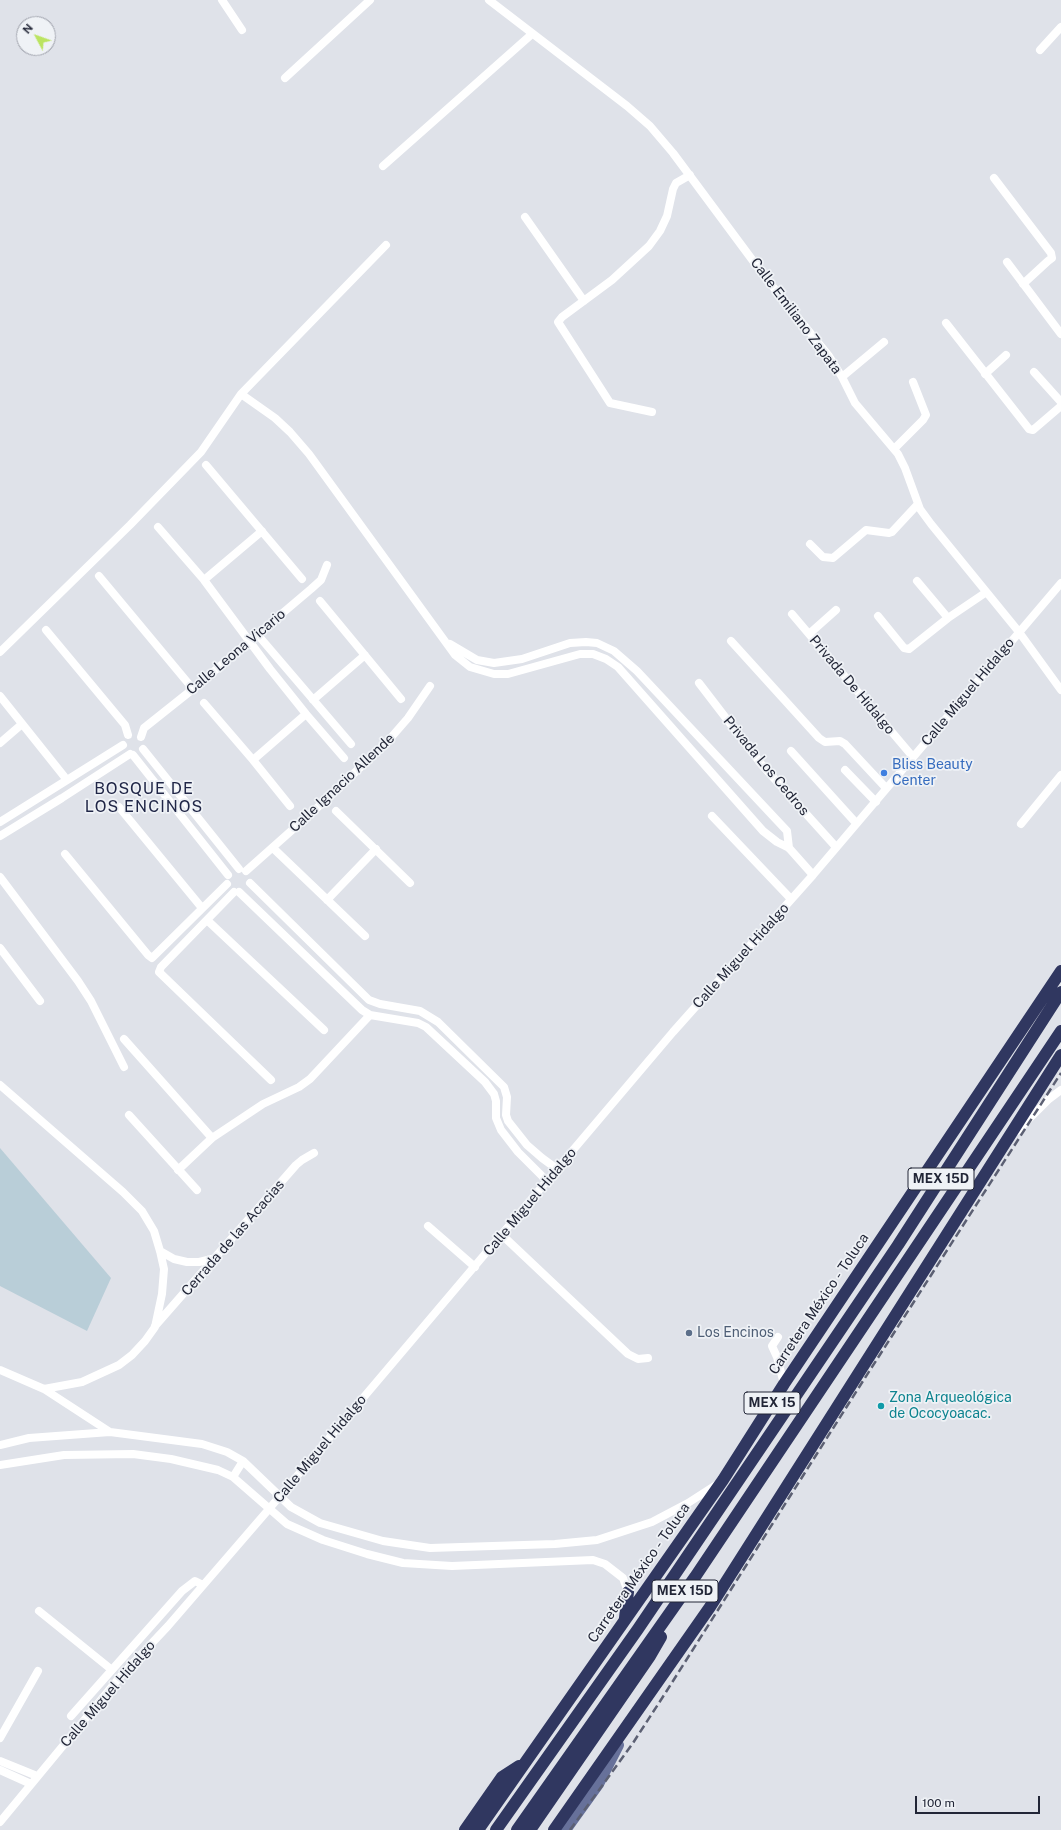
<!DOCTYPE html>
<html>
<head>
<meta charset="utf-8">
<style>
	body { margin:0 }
	#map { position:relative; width:1061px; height:1830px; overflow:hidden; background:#dfe2e9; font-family:"Public Sans",sans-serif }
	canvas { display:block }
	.north { position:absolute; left:16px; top:16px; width:40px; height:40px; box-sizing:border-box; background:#eff2f6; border:1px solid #9da0aa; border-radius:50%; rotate:311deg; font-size:11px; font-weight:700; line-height:16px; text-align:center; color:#222637 }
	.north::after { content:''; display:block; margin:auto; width:14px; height:18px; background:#bbe461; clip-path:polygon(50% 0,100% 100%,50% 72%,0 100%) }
	.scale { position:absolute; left:915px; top:1796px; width:125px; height:18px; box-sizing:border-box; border:2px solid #222637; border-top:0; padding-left:5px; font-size:12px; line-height:14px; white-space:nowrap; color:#222637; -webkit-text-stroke:3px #eff2f6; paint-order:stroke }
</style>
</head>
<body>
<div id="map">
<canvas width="1061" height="1830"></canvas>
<div class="north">N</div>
<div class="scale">100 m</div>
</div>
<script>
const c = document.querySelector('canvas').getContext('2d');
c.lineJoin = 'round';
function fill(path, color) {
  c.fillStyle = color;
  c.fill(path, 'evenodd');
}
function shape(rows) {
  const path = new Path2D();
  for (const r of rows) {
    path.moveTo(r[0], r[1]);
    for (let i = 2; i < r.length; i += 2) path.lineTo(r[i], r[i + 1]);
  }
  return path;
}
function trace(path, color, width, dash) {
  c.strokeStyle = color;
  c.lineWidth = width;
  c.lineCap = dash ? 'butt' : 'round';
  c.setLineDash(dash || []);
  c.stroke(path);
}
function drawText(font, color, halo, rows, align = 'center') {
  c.font = font + ' "Public Sans",sans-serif';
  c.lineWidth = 3.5;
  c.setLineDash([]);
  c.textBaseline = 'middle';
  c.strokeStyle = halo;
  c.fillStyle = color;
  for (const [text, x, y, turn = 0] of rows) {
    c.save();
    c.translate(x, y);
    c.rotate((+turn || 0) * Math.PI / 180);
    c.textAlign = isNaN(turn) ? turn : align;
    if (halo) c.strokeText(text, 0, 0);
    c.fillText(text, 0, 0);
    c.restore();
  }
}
fill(shape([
	[0,1148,111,1278,87,1331,0,1286]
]), '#b9ced8');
trace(shape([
	[222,0,242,30],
	[489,0,627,106,650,126,673,153,765,277,829,356,842,377,855,403,898,454,905,468,920,509,931,524,1019,632,1061,690],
	[1040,50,1061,27],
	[285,78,370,0],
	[383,166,532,34],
	[994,178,1051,253,1052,258,1048,261,1023,284],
	[525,217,584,301],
	[1007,262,1061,334],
	[946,323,1029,429,1033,430,1061,406],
	[1034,372,1061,402],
	[985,374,1006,355],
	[842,377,884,342],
	[241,394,275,418,290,432,309,454,455,655,470,667,494,674,508,674,580,654,593,654,606,659,618,667,763,831,777,842,789,848,813,875],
	[652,412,610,403,558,322,562,317,612,280,649,246,660,231,667,216,673,189,676,183,690,175],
	[894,449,923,420,926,415,913,382],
	[206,465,302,579],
	[158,527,204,580,270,669,306,714,344,758],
	[810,544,823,557,833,558,866,530,889,533,892,532,918,504],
	[99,576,193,689],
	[204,580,262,531],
	[917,581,948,618],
	[320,601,401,699],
	[792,614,913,757],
	[878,616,904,648,909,649,948,618,985,593],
	[46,630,125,725,128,735],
	[257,634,351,744],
	[809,634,836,610],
	[731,641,819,738,825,742,840,741,845,744,886,788],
	[450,644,477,660,494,663,522,659,570,643,586,642,597,643,614,651,637,671,787,831,789,848],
	[0,652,130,525,201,452,241,394,386,245],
	[699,683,762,765,836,847],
	[0,696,67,780],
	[313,700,365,655],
	[204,703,253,760,290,806],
	[141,737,144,728,193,689,311,589,321,580,327,565],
	[0,743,22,724],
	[143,749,239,869],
	[791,751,856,823],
	[133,755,228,875],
	[253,760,306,714],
	[845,770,876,802],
	[119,807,202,908],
	[336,811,410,883],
	[712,816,791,899],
	[0,822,123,745],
	[1021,824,1061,775],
	[0,836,62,798,130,754],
	[273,848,365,936],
	[65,854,148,955,152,958,227,884],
	[246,871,327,799,388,741,408,718,430,686],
	[0,877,78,981,91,1001,124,1067],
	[250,883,369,1000,380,1004,420,1011,438,1022,504,1087,507,1097,506,1115,508,1121,527,1145,542,1158,557,1169],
	[234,892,161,967,159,972,271,1080],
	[239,892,362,1010,370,1015,418,1023,426,1027,485,1082,494,1094,496,1101,496,1118,501,1130,518,1152,547,1181],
	[327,900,376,849],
	[207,920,324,1030],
	[0,948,40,1001],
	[124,1039,212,1138],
	[0,1085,123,1192,142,1211,154,1231,160,1251,164,1269,162,1294,155,1327,145,1341,132,1355,119,1365,82,1382,44,1389],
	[129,1115,197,1190],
	[1017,1131,1049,1099,1061,1090],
	[178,1170,212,1138,263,1104,299,1087,310,1079,370,1015],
	[428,1226,475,1267],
	[502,1235,628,1354,638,1359,648,1358],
	[160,1251,174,1259,187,1262,199,1262,216,1258],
	[155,1326,296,1165,302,1160,314,1153],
	[778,1337,772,1346,777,1357,784,1384],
	[0,1370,44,1389,110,1432],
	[0,1445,29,1438,110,1432,202,1444,227,1452,243,1461,291,1507,320,1523,383,1541,430,1548,555,1544,597,1540,652,1522,688,1503,719,1483],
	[0,1465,64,1455,133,1454,171,1459,218,1470,233,1477,287,1524,323,1540,367,1554,403,1563,452,1566,593,1560,605,1564,623,1578,628,1592],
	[233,1477,243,1461],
	[39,1611,112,1670],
	[71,1716,182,1591,195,1581,203,1585],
	[0,1738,38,1671],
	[0,1761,37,1776],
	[0,1770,31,1784],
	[0,1822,119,1678,168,1626,269,1509,673,1032,813,875,1061,583]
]), '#fff', 8);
trace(shape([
	[565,1830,598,1784,618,1745]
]), '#67719a', 12);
trace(shape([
	[625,1618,628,1592],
	[465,1830,502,1777,519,1766],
	[478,1830,723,1480,784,1384,1061,971],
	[496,1830,638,1629,898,1245,1061,992],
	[517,1830,695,1577,1061,1031],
	[530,1830,650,1656,661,1637],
	[554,1830,710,1607,1061,1055]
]), '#303760', 12);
trace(shape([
	[570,1830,633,1743,666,1692,863,1381,1061,1073]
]), '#5c6073', 2.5, [8, 4]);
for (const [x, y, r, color] of [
	[884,773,4,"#3f7fe0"],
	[689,1333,4,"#5c6f8a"],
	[881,1406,4,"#0f9aa8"]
]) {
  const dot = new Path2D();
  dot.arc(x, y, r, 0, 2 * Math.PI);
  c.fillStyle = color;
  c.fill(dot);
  trace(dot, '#eff2f6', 1.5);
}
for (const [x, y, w] of [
	[941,1179,66],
	[772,1403,56],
	[685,1591,66]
]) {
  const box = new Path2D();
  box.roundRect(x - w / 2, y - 11, w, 22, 3);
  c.fillStyle = '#eff2f6';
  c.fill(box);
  trace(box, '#222637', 1);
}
drawText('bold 13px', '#222637', null, [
	["MEX 15D",941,1179],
	["MEX 15",772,1403],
	["MEX 15D",685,1591]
]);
drawText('14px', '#222637', '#eff2f6', [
	["Calle Emiliano Zapata",796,316,53],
	["Calle Leona Vicario",236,652,-40],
	["Privada De Hidalgo",852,685,50],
	["Calle Miguel Hidalgo",968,692,-50],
	["Privada Los Cedros",766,766,50],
	["Calle Ignacio Allende",342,783,-43],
	["Calle Miguel Hidalgo",741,956,-48],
	["Calle Miguel Hidalgo",530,1202,-50],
	["Cerrada de las Acacias",233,1238,-49],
	["Carretera México - Toluca",819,1304,-56],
	["Calle Miguel Hidalgo",320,1449,-50],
	["Carretera México - Toluca",639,1573,-55],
	["Calle Miguel Hidalgo",108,1694,-49]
]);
drawText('14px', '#366cbe', '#eff2f6', [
	["Bliss Beauty",892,765],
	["Center",892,781]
], 'left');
drawText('14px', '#4e5e75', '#eff2f6', [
	["Los Encinos",697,1333]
], 'left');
drawText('14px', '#0d838f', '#eff2f6', [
	["Zona Arqueológica",889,1398],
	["de Ococyoacac.",889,1414]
], 'left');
c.letterSpacing = '1px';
drawText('16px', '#202647', '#eff2f6', [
	["BOSQUE DE",144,789],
	["LOS ENCINOS",144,807]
]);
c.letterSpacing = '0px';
</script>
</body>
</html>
